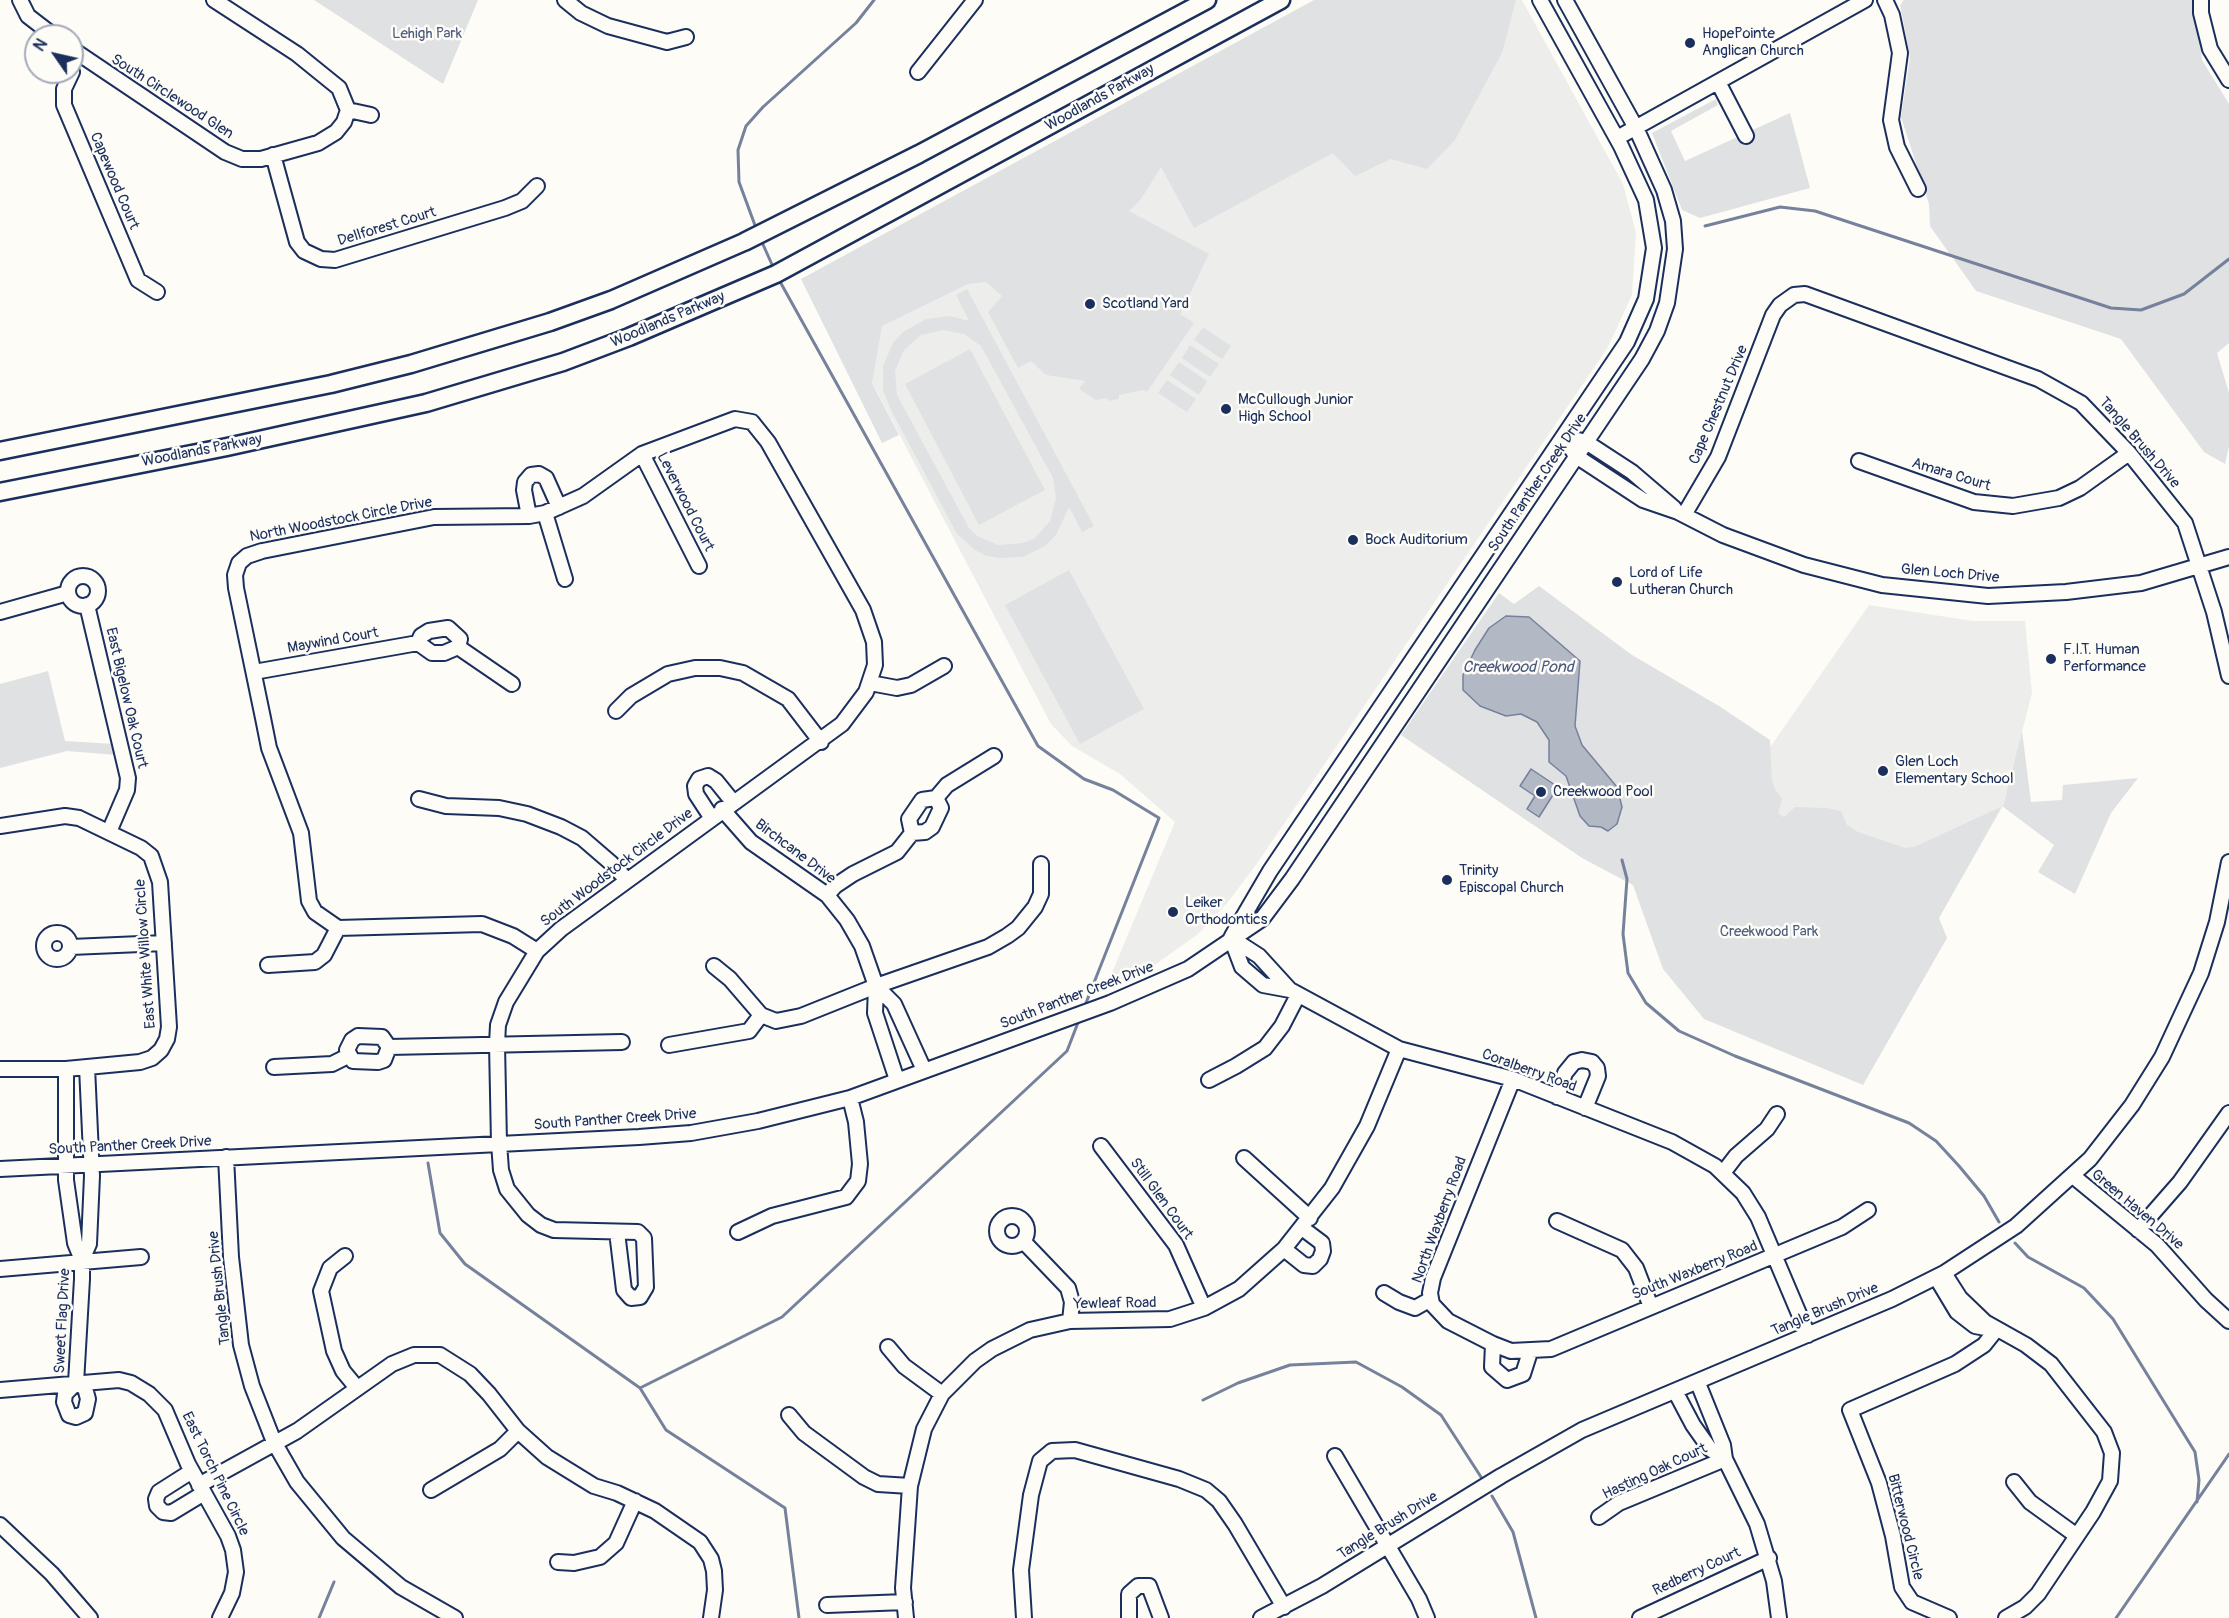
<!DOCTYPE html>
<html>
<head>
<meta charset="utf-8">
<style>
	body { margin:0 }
	#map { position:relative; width:2229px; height:1618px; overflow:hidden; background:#fdfcf7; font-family:Pangolin,sans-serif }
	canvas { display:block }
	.north { position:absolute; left:24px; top:24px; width:60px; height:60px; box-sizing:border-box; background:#fdfcf7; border:2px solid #a3aaba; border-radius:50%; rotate:304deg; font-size:16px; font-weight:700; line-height:24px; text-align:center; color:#1b2f5e }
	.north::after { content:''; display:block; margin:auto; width:21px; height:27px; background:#1b2f5e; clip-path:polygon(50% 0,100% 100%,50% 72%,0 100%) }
</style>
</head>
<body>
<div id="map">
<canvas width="2229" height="1618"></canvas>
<div class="north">N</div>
</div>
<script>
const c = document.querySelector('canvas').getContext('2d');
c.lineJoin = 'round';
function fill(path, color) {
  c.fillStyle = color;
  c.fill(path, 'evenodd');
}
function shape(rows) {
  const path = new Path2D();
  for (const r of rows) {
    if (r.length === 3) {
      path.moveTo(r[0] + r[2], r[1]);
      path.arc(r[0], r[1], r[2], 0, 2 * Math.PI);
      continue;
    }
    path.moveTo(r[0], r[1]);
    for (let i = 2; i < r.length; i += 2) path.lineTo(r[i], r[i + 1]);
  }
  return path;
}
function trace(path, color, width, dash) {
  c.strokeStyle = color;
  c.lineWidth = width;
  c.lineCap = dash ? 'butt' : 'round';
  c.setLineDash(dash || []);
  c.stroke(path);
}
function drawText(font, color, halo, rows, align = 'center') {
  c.font = font + ' Pangolin,sans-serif';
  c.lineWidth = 5;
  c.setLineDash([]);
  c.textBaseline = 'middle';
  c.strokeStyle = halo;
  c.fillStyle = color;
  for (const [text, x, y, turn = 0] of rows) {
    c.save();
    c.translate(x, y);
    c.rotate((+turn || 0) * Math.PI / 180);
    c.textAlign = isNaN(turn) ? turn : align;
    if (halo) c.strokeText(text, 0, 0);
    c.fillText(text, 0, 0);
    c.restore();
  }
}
fill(shape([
	[1504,0,1522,0,1623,184,1636,233,1632,295,1608,347,1258,862,1228,902,1198,934,1145,972,1106,987,1175,822,1120,774,1072,746,1051,724,820,283],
	[1869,605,1973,621,2025,621,2032,693,2003,806,1939,918,1741,789]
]), '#edeeec');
fill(shape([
	[314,0,478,0,443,84],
	[1314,0,1516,0,1502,53,1455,140,1427,169,1391,159,1355,176,1333,153,1194,228,1161,167,1141,199,1129,211,1209,254,1180,314,1194,323,1147,392,1143,390,1119,395,1119,399,1108,401,1107,398,1096,400,1079,389,1085,381,1046,375,1031,361,1018,368,988,312,1002,296,986,282,968,284,882,326,872,383,899,435,882,443,801,279],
	[1904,0,2196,0,2202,60,2229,104,2229,343,2217,353,2229,393,2229,446,2225,464,2204,452,2121,339,1976,291,1930,226,1929,204,1901,117,1910,57,1900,5],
	[1716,99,1718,105,1671,131,1685,161,1790,113,1810,188,1700,218,1682,210,1652,133],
	[967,289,1094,526,1082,532,1069,507,1056,535,1045,546,1023,557,999,558,986,556,975,550,957,534,891,410,883,390,883,366,893,343,903,332,926,319,950,316,969,321,956,295],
	[943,330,964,334,981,346,1053,478,1056,499,1050,521,1035,538,1023,543,998,545,977,536,969,528,897,395,895,371,904,350,921,335],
	[1203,327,1231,346,1222,359,1194,340],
	[1190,345,1219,364,1210,377,1182,358],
	[970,349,1045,490,979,525,905,384],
	[1179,362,1207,381,1199,395,1170,375],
	[1167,380,1196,399,1187,412,1158,393],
	[1069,570,1144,709,1080,744,1005,605],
	[1539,586,1632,655,1719,706,1770,740,1772,780,1775,789,1782,799,1778,813,1784,817,1795,807,1827,808,1841,811,1847,825,1858,832,1905,848,1914,847,2003,806,2022,731,2031,802,2062,800,2063,785,2138,778,2111,813,2075,894,2038,872,2054,845,2002,806,1939,918,1947,938,1863,1085,1704,1019,1663,969,1633,885,1582,858,1401,735,1499,593,1514,604],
	[48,671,65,741,114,744,117,755,67,751,0,768,0,684]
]), '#e0e1e3');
const water = shape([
	[1506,616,1529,617,1580,661,1575,726,1582,745,1617,787,1622,807,1617,824,1608,831,1601,827,1589,826,1580,816,1566,776,1549,762,1549,740,1537,722,1521,714,1506,716,1480,706,1463,690,1463,675,1475,650,1489,628,1506,616],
	[1531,769,1558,787,1539,817,1527,809,1535,796,1520,786,1531,769]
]);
fill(water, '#b3b8c5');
trace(water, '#76819c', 1.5);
trace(shape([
	[1705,226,1780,207,1815,211,2111,308,2141,310,2184,294,2229,259],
	[756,228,739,182,738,150,746,126,763,107,856,23,874,0],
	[761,240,774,269],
	[778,278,1038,746,1084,779,1113,790,1159,818,1084,1008],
	[1622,860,1627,879,1623,934,1628,973,1646,1003,1679,1031,1735,1056,1909,1123,1936,1141,1959,1166,1984,1196,1999,1222],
	[428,1163,440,1233,465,1264,640,1388,782,1317,1067,1051,1079,1020],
	[2015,1243,2028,1257,2084,1288,2113,1319,2195,1452,2199,1480,2197,1502],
	[640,1388,666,1430,785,1508,799,1618],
	[1203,1400,1238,1383,1290,1365,1356,1362,1402,1387,1441,1415,1481,1477],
	[1492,1496,1513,1532,1536,1618],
	[319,1618,334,1582],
	[2116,1618,2229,1454]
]), '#76819c', 3);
const minor = shape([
	[20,0,28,16,54,36],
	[214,0,297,54,339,88,348,110],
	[565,0,581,13,608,26,667,42,686,37],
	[1885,0,1892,15,1900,53,1891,120,1897,147,1918,189],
	[2201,0,2201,13,2210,49,2229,80],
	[72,49,225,152,242,159,261,159,318,143,336,132,344,122,348,110],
	[72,72,64,89,64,105,138,280,157,292],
	[918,72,975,0],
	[1718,82,1746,136],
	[348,110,371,115],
	[1617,138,1865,0],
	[273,155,297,242,304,251,321,259,335,260,505,208,522,201,537,186],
	[1564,437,1576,456,1643,500,1678,512,1723,535,1804,565,1882,585,1988,596,2066,592,2141,583,2229,557],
	[1578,440,1586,442,1632,472,1674,508],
	[642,454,699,566],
	[1859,461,1974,502,2013,506,2059,498,2080,488,2129,453],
	[545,513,565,579],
	[1684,515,1718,457,1773,315,1780,305,1794,295,1805,294,2038,379,2081,403,2129,453,2185,523,2214,612,2229,676],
	[529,516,524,490,525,482,531,475,539,474,546,478,559,507],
	[83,591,15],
	[87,605,128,778,127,790,109,832],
	[0,612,68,593],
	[448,628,460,639,458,647,444,653,432,653,418,643,421,636,429,631,448,628],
	[458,647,512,684],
	[254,672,418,643],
	[870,683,897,688,911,685,944,666],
	[616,711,631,696,668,674,695,668,720,668,743,673,788,699,821,742],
	[936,798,941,808,932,827,925,832,912,833,909,819,922,800,936,798,947,785,994,756],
	[419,799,446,806,499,808,527,814,561,827,582,838,611,863,627,880],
	[722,809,751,842,827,895,847,920,862,946,876,986,875,1013,897,1080],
	[711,817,696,794,695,786,699,779,708,776,716,781,733,802],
	[0,826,65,816,79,818,141,848,151,856,160,882,169,1027,167,1039,161,1050,152,1058,140,1062,66,1069,0,1069],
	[827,895,835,886,853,874,897,852,912,833],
	[57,946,13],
	[1232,936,1270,871,1627,342,1646,299,1654,248,1646,200,1621,146,1540,0],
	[1231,938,1242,967,1263,985,1290,990,1399,1049,1513,1079,1672,1142,1715,1166,1743,1193,1758,1217,1808,1335],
	[1231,938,1259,956,1290,990],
	[71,947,164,943],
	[537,951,513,936,482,924,338,928,315,912,309,901,301,833,269,748,263,718,236,588,235,575,239,563,247,556,262,551,434,517,529,516,545,513,583,496,642,454,735,419,752,422,768,442,863,610,874,642,875,665,866,692,842,724,561,929,537,951,506,1002,498,1025,497,1044,499,1143,501,1170,507,1189,528,1215,541,1225,554,1230,638,1232,644,1238,646,1287,640,1297,631,1298,624,1290,617,1232],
	[268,965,315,962,324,955,338,928],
	[714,966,730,979,761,1015,776,1021,801,1016,876,986,988,947,1007,936,1018,928,1035,907,1041,894,1041,864],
	[876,986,894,1004,924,1070],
	[358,1036,382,1037,389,1047,384,1060,378,1062,353,1061,347,1050,352,1040,358,1036],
	[669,1045,749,1031,761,1015],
	[389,1047,622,1042],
	[274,1067,332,1064,348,1056],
	[66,1069,66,1180,75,1243,82,1260,82,1279,76,1383,65,1394,64,1402,69,1415,76,1417,85,1413,88,1399,85,1388,76,1383],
	[1513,1079,1433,1278,1430,1293,1432,1304,1448,1321,1493,1344,1511,1351,1551,1349,1842,1227,1868,1210],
	[1209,1080,1236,1066,1265,1048,1282,1026,1298,995],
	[1557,1097,1565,1073,1574,1062,1582,1060,1592,1062,1597,1068,1598,1076,1585,1108],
	[1101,1146,1176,1245,1204,1308],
	[226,1157,231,1257,241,1345,252,1386,274,1442,297,1482,343,1538,401,1587,455,1618],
	[1244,1158,1310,1218],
	[0,1169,639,1137,691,1133,758,1121,850,1098,1110,1003,1188,969,1262,919,1292,879,1642,359,1657,331,1667,303,1675,249,1673,221,1664,190,1636,128,1565,0],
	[1723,1173,1736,1156,1767,1129,1777,1114],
	[2073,1176,2157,1245,2206,1300,2229,1321],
	[1012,1231,15],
	[1557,1221,1622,1250,1636,1268,1651,1307],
	[2138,1230,2180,1182,2229,1113],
	[738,1232,772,1216,846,1197,858,1181,860,1164,856,1122,850,1098],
	[1023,1241,1068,1288,1072,1302,1070,1321],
	[1284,1249,1304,1265,1313,1266,1320,1259,1323,1251,1322,1243,1302,1228],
	[345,1256,330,1268,321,1291,334,1351,343,1371,357,1388],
	[82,1260,89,1244,92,1176,87,1067],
	[0,1269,141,1257],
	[1944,1273,1960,1298,1985,1322,2026,1345,2051,1364,2104,1432,2112,1453,2110,1481,2093,1512,2038,1594,2025,1607,2006,1618],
	[1936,1277,1957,1312,1975,1326,1991,1329],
	[1384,1293,1399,1302,1415,1308,1431,1299],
	[1493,1344,1492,1367,1507,1380,1523,1374,1530,1352],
	[888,1347,904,1366,942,1394],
	[1698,1383,1723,1445,1725,1459,1757,1524,1774,1581,1779,1618],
	[0,1390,119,1380,131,1383,149,1394,165,1410,188,1464,228,1536,233,1550,236,1572,232,1593,220,1618],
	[1675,1391,1693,1425,1710,1449,1725,1459],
	[789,1415,804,1433,864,1477,878,1484,910,1486],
	[1335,1456,1419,1599,1427,1618],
	[192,1471,159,1492,156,1499,157,1506,163,1512,171,1513,204,1493],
	[2014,1482,2030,1502,2077,1536],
	[199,1485,297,1431,392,1364,414,1355,440,1355,470,1374,489,1394,518,1431,547,1457,594,1486,617,1493,655,1511,700,1542,711,1559,714,1571,715,1590,711,1618],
	[431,1490,500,1449,518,1431],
	[1599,1517,1619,1503,1725,1459],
	[0,1525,52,1574,90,1618],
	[558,1562,574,1563,600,1557,616,1543,635,1501],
	[827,1605,905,1602],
	[906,1618,903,1588,910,1486,924,1429,942,1394,975,1361,992,1349,1030,1330,1070,1321,1170,1319,1204,1308,1239,1289,1284,1249,1332,1188,1367,1126,1399,1049],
	[1024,1618,1021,1570,1031,1495,1040,1461,1052,1451,1075,1450,1179,1479,1206,1490,1219,1501,1235,1524,1284,1607],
	[1129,1618,1129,1594,1138,1586,1149,1586,1161,1618],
	[1261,1618,1322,1586,1501,1476,1582,1430,1892,1299,1944,1273,2016,1226,2090,1159,2132,1105,2162,1057,2201,973,2217,922,2229,862],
	[1640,1618,1769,1558],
	[1949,1618,1912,1602,1902,1587,1893,1536,1879,1483,1850,1410,1955,1364,1984,1345,1996,1330]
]);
const major = shape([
	[0,451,331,384,411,364,550,322,611,300,744,242,919,154,1207,0],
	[0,492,227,447,426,403,563,362,629,337,776,274,1281,0]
]);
trace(minor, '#1b2f5e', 18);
trace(major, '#1b2f5e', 21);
trace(minor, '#fdfcf7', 14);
trace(major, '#fdfcf7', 16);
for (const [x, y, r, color] of [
	[1690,43,6,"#1b2f5e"],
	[1090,304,6,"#1b2f5e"],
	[1226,409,6,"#1b2f5e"],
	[1353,540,6,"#1b2f5e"],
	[1617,582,6,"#1b2f5e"],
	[2051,659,6,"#1b2f5e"],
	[1883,771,6,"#1b2f5e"],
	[1541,792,6,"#1b2f5e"],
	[1447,880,6,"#1b2f5e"],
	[1173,912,6,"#1b2f5e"]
]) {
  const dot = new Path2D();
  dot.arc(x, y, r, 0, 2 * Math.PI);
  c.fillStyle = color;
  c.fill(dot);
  trace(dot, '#fdfcf7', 2);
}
drawText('15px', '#4c5c7f', '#fdfcf7', [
	["Lehigh Park",427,34],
	["Creekwood Park",1769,932]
]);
drawText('15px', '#1b2f5e', '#fdfcf7', [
	["HopePointe",1702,34],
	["Anglican Church",1702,51],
	["Scotland Yard",1102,304],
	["McCullough Junior",1238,400],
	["High School",1238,417],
	["Bock Auditorium",1365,540],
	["Lord of Life",1629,573],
	["Lutheran Church",1629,590],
	["F.I.T. Human",2063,650],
	["Performance",2063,667],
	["Glen Loch",1895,762],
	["Elementary School",1895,779],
	["Creekwood Pool",1553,792],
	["Trinity",1459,871],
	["Episcopal Church",1459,888],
	["Leiker",1185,903],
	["Orthodontics",1185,920]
], 'left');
drawText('15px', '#1b2f5e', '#fdfcf7', [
	["South Circlewood Glen",172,97,33],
	["Woodlands Parkway",1100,98,-29],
	["Capewood Court",114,181,67],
	["Dellforest Court",387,227,-17],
	["Woodlands Parkway",668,320,-23],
	["Cape Chestnut Drive",1719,405,-67],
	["Tangle Brush Drive",2139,443,49],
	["Woodlands Parkway",202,451,-11],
	["Amara Court",1951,475,17],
	["South Panther Creek Drive",1538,483,-56],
	["Leverwood Court",685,502,63],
	["North Woodstock Circle Drive",341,520,-11],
	["Glen Loch Drive",1950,574,5],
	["Maywind Court",333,641,-10],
	["East Bigelow Oak Court",126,698,77],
	["Birchcane Drive",795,852,37],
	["South Woodstock Circle Drive",617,868,-37],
	["East White Willow Circle",146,954,-94],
	["South Panther Creek Drive",1077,996,-21],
	["Coralberry Road",1529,1071,20],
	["South Panther Creek Drive",615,1120,-4],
	["South Panther Creek Drive",130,1146,-3],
	["Still Glen Court",1161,1199,54],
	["Green Haven Drive",2137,1210,40],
	["North Waxberry Road",1440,1220,-70],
	["South Waxberry Road",1695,1271,-22],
	["Tangle Brush Drive",220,1288,-96],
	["Yewleaf Road",1115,1304,-1],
	["Tangle Brush Drive",1825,1310,-23],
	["Sweet Flag Drive",63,1321,-87],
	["Hasting Oak Court",1655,1472,-25],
	["East Torch Pine Circle",215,1474,64],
	["Tangle Brush Drive",1388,1526,-32],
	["Bitterwood Circle",1905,1527,76],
	["Redberry Court",1697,1572,-25]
]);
drawText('italic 16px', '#49587d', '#fdfcf7', [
	["Creekwood Pond",1518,668]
]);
</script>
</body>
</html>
